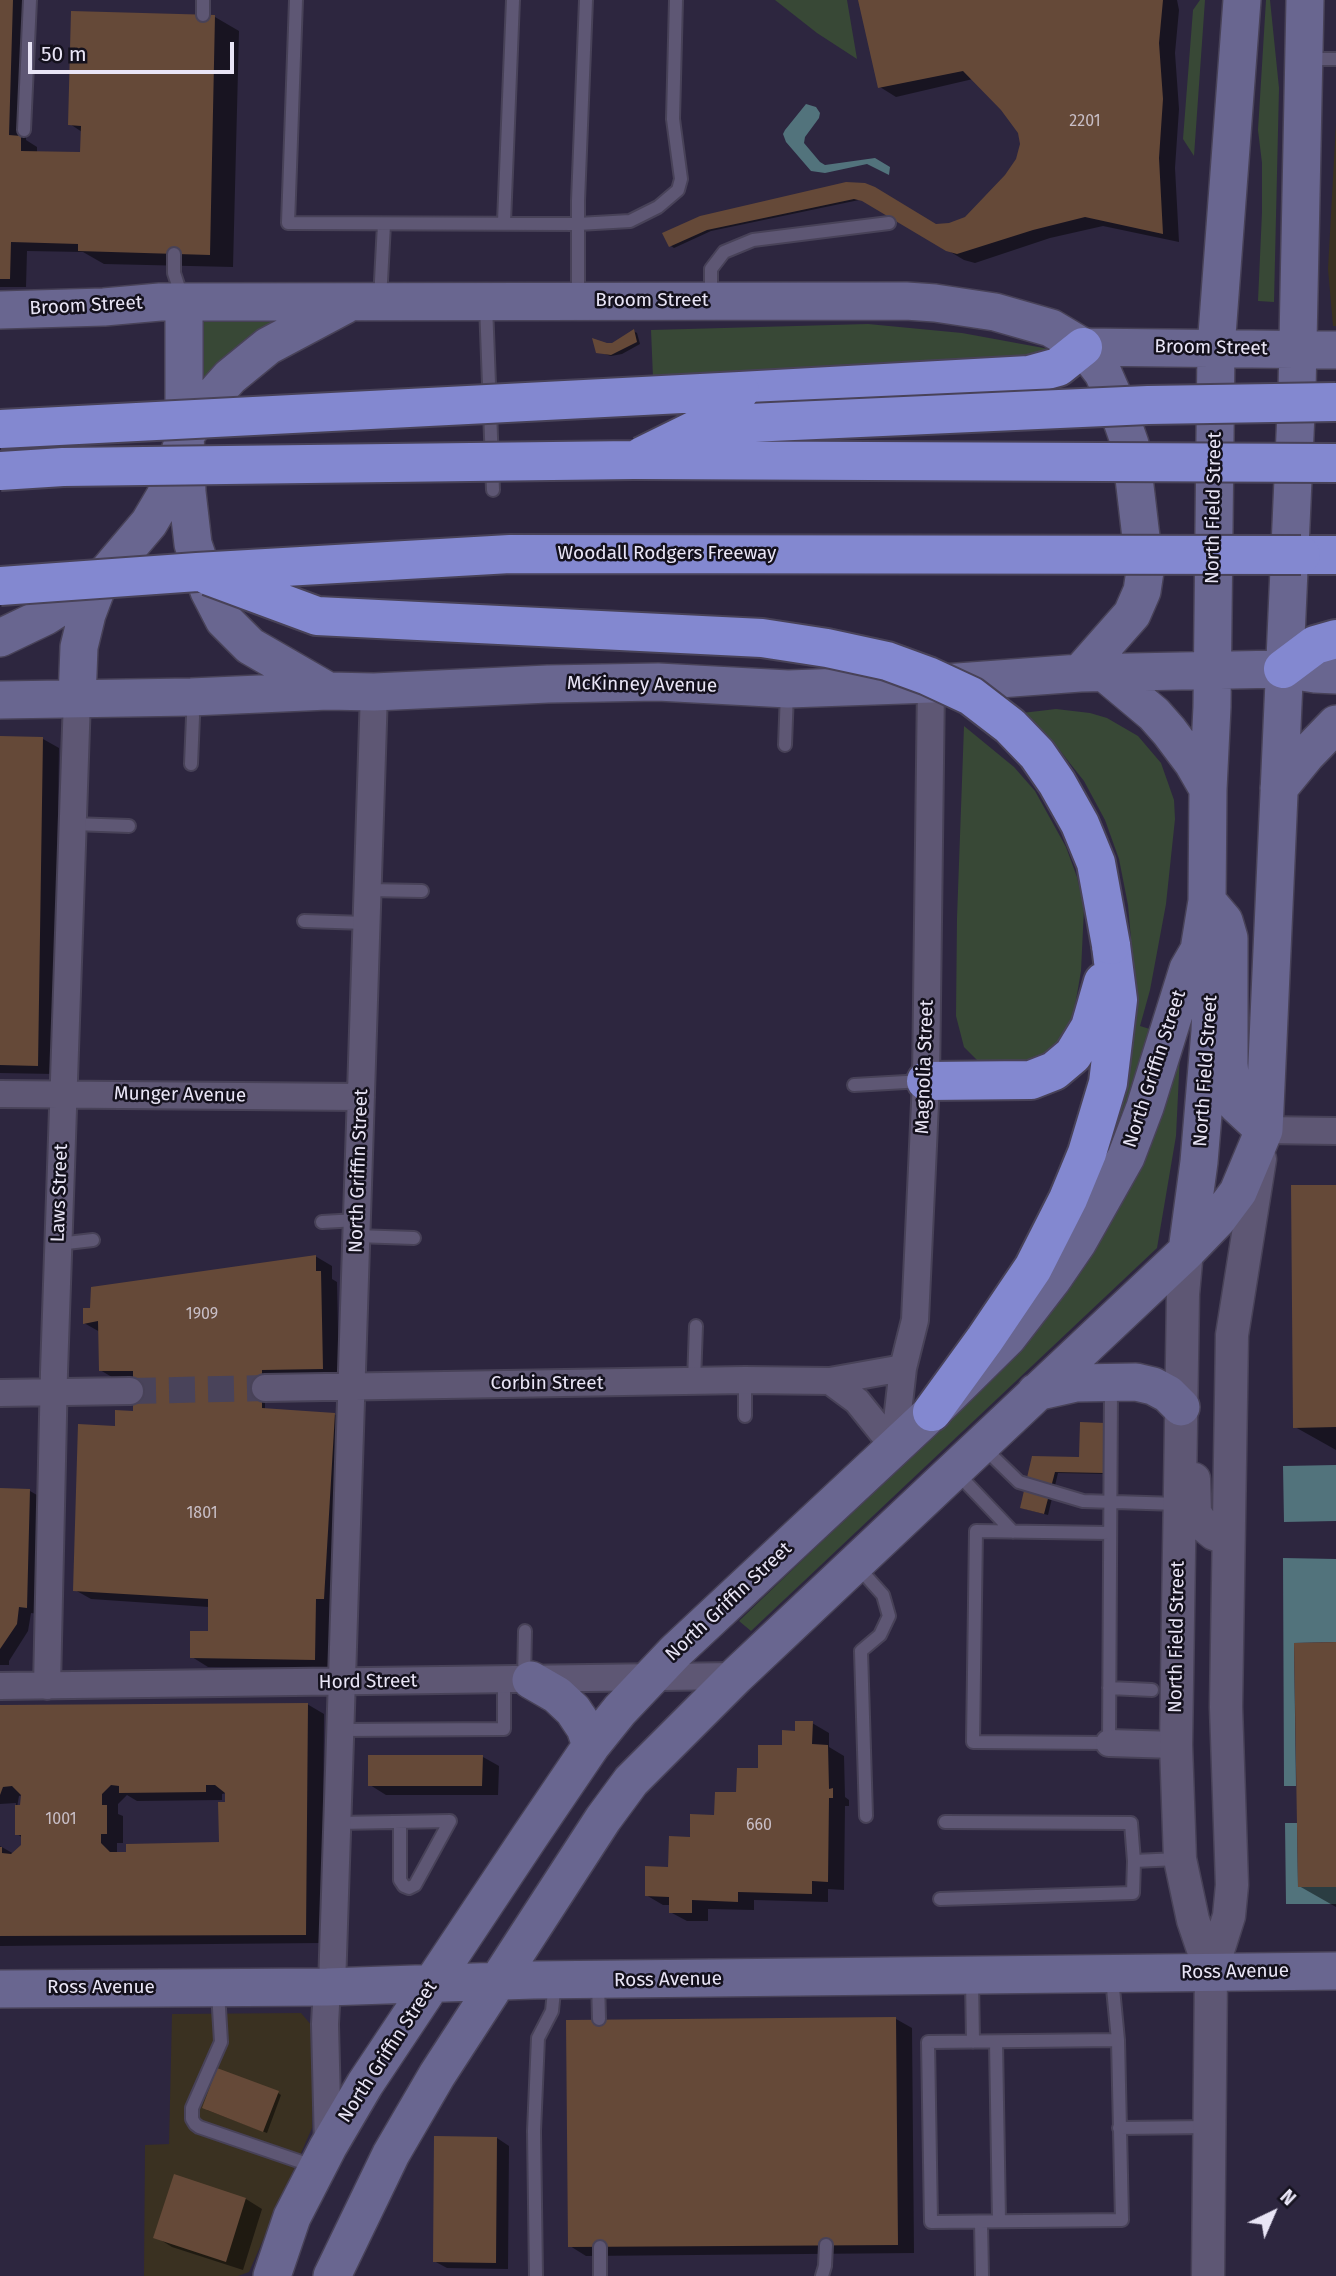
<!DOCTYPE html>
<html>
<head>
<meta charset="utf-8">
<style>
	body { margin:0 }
	#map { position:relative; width:1336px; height:2276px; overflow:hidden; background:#2d263f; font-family:"Fira Sans",sans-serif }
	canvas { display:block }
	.north { position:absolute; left:1238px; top:2178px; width:70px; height:70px; -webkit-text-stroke:5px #14111d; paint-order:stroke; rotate:44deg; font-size:19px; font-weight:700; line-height:28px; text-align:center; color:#e9e5f6 }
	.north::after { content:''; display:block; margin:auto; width:24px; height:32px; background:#e9e5f6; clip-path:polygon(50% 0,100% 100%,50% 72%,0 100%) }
	.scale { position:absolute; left:28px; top:42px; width:206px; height:32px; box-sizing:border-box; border:4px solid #e9e5f6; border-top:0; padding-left:9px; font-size:21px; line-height:24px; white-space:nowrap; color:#e9e5f6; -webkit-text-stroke:5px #14111d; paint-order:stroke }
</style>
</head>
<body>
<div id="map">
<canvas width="1336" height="2276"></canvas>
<div class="north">N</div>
<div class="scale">50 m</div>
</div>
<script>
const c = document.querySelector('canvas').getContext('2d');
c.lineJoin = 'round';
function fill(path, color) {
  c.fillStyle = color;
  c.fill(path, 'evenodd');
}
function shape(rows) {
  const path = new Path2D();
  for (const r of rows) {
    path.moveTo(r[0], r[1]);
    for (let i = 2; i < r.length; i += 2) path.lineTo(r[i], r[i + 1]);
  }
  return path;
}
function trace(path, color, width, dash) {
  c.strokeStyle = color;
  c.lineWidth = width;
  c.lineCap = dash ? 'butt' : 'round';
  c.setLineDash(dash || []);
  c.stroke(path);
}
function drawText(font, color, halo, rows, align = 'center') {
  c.font = font + ' "Fira Sans",sans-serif';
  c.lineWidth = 5;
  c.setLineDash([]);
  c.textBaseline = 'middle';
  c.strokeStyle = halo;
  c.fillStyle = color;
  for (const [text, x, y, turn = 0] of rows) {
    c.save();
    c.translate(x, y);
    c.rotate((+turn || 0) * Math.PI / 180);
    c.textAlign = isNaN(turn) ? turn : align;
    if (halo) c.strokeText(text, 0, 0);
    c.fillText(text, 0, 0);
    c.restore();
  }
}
fill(shape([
	[1336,123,1336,326,1333,326,1328,269],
	[301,2013,313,2027,312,2128,249,2272,238,2276,144,2276,145,2145,169,2144,172,2014]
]), '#3a3121');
fill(shape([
	[775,0,847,0,857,59,817,33],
	[1200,0,1205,0,1194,156,1183,139,1193,10],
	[1266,0,1270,0,1279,88,1274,302,1258,301,1262,212,1262,163,1258,130],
	[286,315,239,346,195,390,200,318],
	[868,324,962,333,1049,349,1048,360,653,378,651,330],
	[1056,709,1090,713,1107,718,1138,736,1161,763,1174,800,1175,819,1166,904,1150,990,1140,1026,1153,1030,1140,1073,1115,1136,1089,1188,1130,1007,1131,939,1128,905,1119,859,1105,820,1084,781,1057,747,1022,713],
	[964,726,1014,767,1035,791,1066,847,1077,877,1084,908,1081,971,1070,1035,1030,1064,981,1064,964,1047,956,1016,957,918],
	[1181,1033,1176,1136,1157,1248,751,1631,739,1621,989,1381]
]), '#384836');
fill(shape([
	[806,104,816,107,820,113,819,118,805,137,804,143,820,162,825,165,875,158,890,167,889,175,867,164,825,173,811,171,786,142,783,134,785,130],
	[1336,1465,1336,1521,1284,1522,1283,1466],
	[1283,1558,1336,1559,1336,1642,1294,1643,1296,1786,1284,1786],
	[1285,1823,1297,1823,1298,1887,1336,1887,1336,1904,1286,1904]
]), '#52737c');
fill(shape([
	[0,0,29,0,26,140,37,147,37,153,82,155,82,132,70,124,215,17,239,31,233,267,104,264,83,252,27,251,26,287,0,287],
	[859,0,1177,0,1179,10,1175,53,1179,109,1175,168,1179,242,1103,226,1050,238,975,263,964,260,867,202,859,200,711,231,674,248,671,246,665,234,846,184,937,226,949,225,966,219,1007,176,1017,159,1022,144,1020,132,1002,109,973,79,896,97,880,87],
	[633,331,637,333,640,344,622,354,611,356,598,352],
	[0,738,43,739,59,748,54,1074,0,1073],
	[1336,1187,1336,1450,1295,1427],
	[315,1256,332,1266,332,1279,337,1282,339,1378,265,1378,265,1410,334,1414,351,1424,331,1668,208,1667,192,1657,209,1633,209,1607,91,1599,75,1590,135,1413,135,1379,117,1380,100,1370,100,1332,84,1323],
	[1105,1425,1107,1474,1058,1473,1048,1515,1025,1509,1034,1458,1080,1459],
	[0,1489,30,1491,42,1498,39,1614,31,1613,28,1631,9,1661,9,1665,0,1665],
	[1336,1644,1336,1907,1299,1886],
	[307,1704,324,1714,322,1943,0,1946,0,1846,14,1854,23,1845,23,1838,17,1834,16,1803,0,1804,0,1707],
	[226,1793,220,1844,117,1854,117,1843,123,1843,123,1816,118,1814,118,1804,127,1795,137,1801,222,1800,222,1794],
	[23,1795,22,1807,17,1807,19,1796],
	[812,1723,829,1733,829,1747,844,1756,845,1797,849,1800,849,1806,845,1806,844,1890,828,1889,828,1902,754,1900,754,1910,708,1909,708,1921,687,1921,670,1912,671,1905,663,1905,646,1895,691,1839,796,1733],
	[483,1757,499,1766,498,1795,386,1795,370,1785],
	[896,2019,912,2028,914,2253,586,2256,570,2246],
	[278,2093,281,2095,267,2133,207,2110],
	[497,2138,509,2146,508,2269,447,2268,434,2261],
	[175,2176,246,2199,262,2209,243,2270,172,2247,156,2237]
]), '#0007');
fill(shape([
	[0,0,13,0,9,135,21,136,21,151,80,152,81,126,68,125,71,11,215,15,210,255,78,251,78,244,11,242,10,279,0,279],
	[858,0,1163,0,1159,43,1163,99,1159,158,1163,234,1085,217,1033,230,957,254,946,251,862,201,854,199,707,230,669,247,662,233,700,216,846,182,865,183,875,187,936,224,949,223,965,217,1005,175,1016,159,1020,144,1018,133,1001,110,963,71,878,88],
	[634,329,637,342,611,355,596,353,592,338,607,343,612,343],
	[0,736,43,737,38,1066,0,1065],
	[1291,1185,1336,1185,1336,1427,1293,1428],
	[316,1255,316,1271,321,1271,323,1369,262,1370,262,1408,335,1413,324,1599,316,1599,315,1660,190,1658,190,1631,208,1631,208,1599,73,1591,78,1424,115,1426,115,1410,133,1411,133,1371,99,1371,98,1321,83,1324,83,1308,90,1308,91,1287],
	[1080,1422,1106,1423,1104,1473,1055,1472,1044,1514,1020,1508,1032,1456,1079,1457],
	[0,1488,30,1489,27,1608,19,1607,17,1624,0,1649],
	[1336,1642,1336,1887,1298,1887,1294,1643],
	[308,1703,306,1935,0,1936,0,1847,2,1847,2,1853,11,1854,21,1845,21,1835,15,1835,15,1805,20,1805,21,1795,12,1786,3,1787,0,1795,0,1705],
	[111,1785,119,1786,119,1793,206,1792,206,1785,215,1785,225,1793,225,1802,218,1802,219,1842,126,1844,126,1852,110,1852,101,1843,101,1834,107,1834,107,1805,102,1805,102,1794],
	[795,1721,813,1721,812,1744,828,1745,829,1789,833,1788,833,1798,829,1798,828,1882,812,1881,812,1894,738,1892,738,1902,692,1900,692,1913,669,1913,669,1897,645,1896,645,1866,668,1867,669,1836,690,1837,690,1814,714,1815,715,1792,736,1792,737,1768,758,1768,758,1745,782,1745,782,1730,795,1731],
	[368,1755,483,1755,482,1786,368,1786],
	[896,2017,898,2245,568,2247,566,2020],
	[217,2068,279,2091,263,2132,202,2108],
	[434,2136,497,2137,496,2263,433,2262],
	[174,2174,246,2198,226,2262,153,2238]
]), '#654938');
trace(shape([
	[130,1391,265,1388]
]), '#49435a', 26, [26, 13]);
const service = shape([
	[296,0,288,223,578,224,630,221,658,207,678,190,681,179,673,119,676,0],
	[203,15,203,0],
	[1308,59,1336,59],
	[24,130,30,0],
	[504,222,513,0],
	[174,254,174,273,182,297],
	[578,297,578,201,586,0],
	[711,297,711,269,724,252,753,240,889,223],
	[380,300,384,224],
	[486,305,493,490],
	[785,745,787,693],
	[191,764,193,717,192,701],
	[73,824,129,826],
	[367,890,422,891],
	[304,921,366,923],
	[854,1085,923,1081],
	[322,1222,357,1220],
	[356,1236,414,1238],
	[58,1244,93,1240],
	[745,1380,745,1416],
	[694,1381,696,1326],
	[982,1446,1019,1482,1083,1501,1178,1504],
	[957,1473,1013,1532],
	[1110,1533,976,1531,973,1742,1109,1743,1111,1387],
	[858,1567,883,1595,889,1616,880,1635,861,1651,866,1816],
	[524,1679,525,1631],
	[1109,1688,1152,1690],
	[340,1730,504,1729,504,1680],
	[945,1822,1131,1823,1134,1861,1178,1859],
	[337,1823,450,1821,415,1885,409,1888,404,1886,400,1880,400,1822],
	[940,1899,1133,1893,1134,1861],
	[1112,1978,1118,2040,1122,2220,931,2222,928,2042,1118,2040],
	[972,1979,973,2042],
	[598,1981,599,2019],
	[218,1992,221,2042,192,2108,192,2119,195,2124,199,2127,313,2166],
	[996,2042,999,2221],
	[1119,2128,1210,2127],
	[981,2222,982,2276],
	[600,2247,600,2276],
	[536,2276,534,2131,538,2038,552,2011,555,1981],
	[822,2276,825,2266,826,2245]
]);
const minor = shape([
	[0,1094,361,1097],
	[1264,1130,1336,1131],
	[830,1381,857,1401,894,1447],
	[265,1388,745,1380,830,1381,903,1368],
	[0,1393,130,1391],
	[894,1447,903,1368,915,1320,926,1081,931,684],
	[0,1686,736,1676],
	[47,1686,54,1372,77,699],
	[1109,1743,1176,1745],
	[332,1986,374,692],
	[327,1987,325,2024,328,2146]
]);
const tertiary = shape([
	[1187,1251,1183,1294,1176,1745,1180,1859,1193,1920,1211,1973],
	[1194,1479,1195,1513,1203,1525,1214,1534,1228,1539],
	[1208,2276,1211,1973,1229,1916,1232,1885,1226,1707,1232,1335,1260,1159]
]);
const secondary = shape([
	[184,302,184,401,187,492,193,544,209,591,224,620,250,646,328,691],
	[0,310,104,307,160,302,906,301,935,303,995,312,1051,328,1083,347,1336,350],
	[0,638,46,616,99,582,149,523,165,496,185,436,214,395,230,377,268,346,345,305],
	[1080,673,1132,614,1142,591,1145,571,1130,444,1114,398,1103,373,1083,347],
	[1105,673,1154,714,1169,731,1193,763,1208,789],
	[77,699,79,647,87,614,99,582],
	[0,700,191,697,328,691,374,692,548,684,658,682,788,689,931,684,1080,673,1283,669,1315,674,1336,675],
	[1279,788,1306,755,1336,724],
	[1207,901,1224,921,1229,938,1229,1064,1232,1094,1237,1105,1264,1130],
	[1187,1251,1199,1162,1210,1031,1212,976,1199,950,1207,901,1208,789,1212,707,1216,348,1242,0],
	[1036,1392,1076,1383,1136,1382,1153,1386,1168,1394,1181,1407],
	[531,1680,557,1695,573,1710,585,1728,591,1746],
	[0,1989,327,1987,533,1980,1336,1971],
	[272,2276,292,2217,328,2147,365,2084,530,1836,591,1746,620,1710,676,1651,932,1412,1008,1337,1052,1280,1078,1242,1126,1157,1145,1107,1188,969,1199,950],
	[332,2276,391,2154,437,2075,603,1819,631,1781,736,1676,1187,1251,1217,1220,1238,1192,1264,1130,1297,390,1305,0]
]);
const motorway = shape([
	[740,391,1029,375,1058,367,1083,347],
	[1301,555,1336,555],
	[1283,669,1315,645,1336,639],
	[926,1081,1031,1080,1054,1071,1073,1055,1090,1027,1103,982],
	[932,1412,985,1339,1033,1268,1068,1199,1087,1153,1108,1083,1118,1000,1111,945]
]);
trace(service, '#484258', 16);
trace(minor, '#484258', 30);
trace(tertiary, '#484258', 35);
trace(secondary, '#484258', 40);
trace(motorway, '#484258', 42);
trace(service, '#5e5774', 12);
trace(minor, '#5e5774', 26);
trace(tertiary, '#5e5774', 32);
trace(secondary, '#696690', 37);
trace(motorway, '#8388d0', 38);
const motorwayBridge = shape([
	[0,429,740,391],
	[642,456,705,425,1148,405,1336,402],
	[0,471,63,467,634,460,1336,463],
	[209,576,317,616,762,638,827,648,887,661,928,676,971,696,1010,726,1037,754,1057,783,1080,824,1096,863,1111,945],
	[0,586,197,572,510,554,1301,555]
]);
trace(motorwayBridge, '#484258', 42, []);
trace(motorwayBridge, '#8388d0', 38);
drawText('16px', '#c8bec6', null, [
	["2201",1085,122],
	["1909",202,1315],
	["1801",202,1514],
	["1001",61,1820],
	["660",759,1826]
]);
drawText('19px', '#e9e5f6', '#14111d', [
	["Broom Street",652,301],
	["Broom Street",86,306,-3],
	["Broom Street",1211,348,1],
	["North Field Street",1214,508,-89],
	["Woodall Rodgers Freeway",667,554],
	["McKinney Avenue",642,685,1],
	["Magnolia Street",925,1067,-88],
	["North Griffin Street",1155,1069,-72],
	["North Field Street",1206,1071,-86],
	["Munger Avenue",180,1095,1],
	["North Griffin Street",359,1171,-88],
	["Laws Street",60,1193,-88],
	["Corbin Street",547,1384],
	["North Griffin Street",729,1602,-43],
	["North Field Street",1177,1637,-89],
	["Hord Street",368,1682,-1],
	["Ross Avenue",1235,1972,-1],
	["Ross Avenue",668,1980,-1],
	["Ross Avenue",101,1988],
	["North Griffin Street",388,2052,-57]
]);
</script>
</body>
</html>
